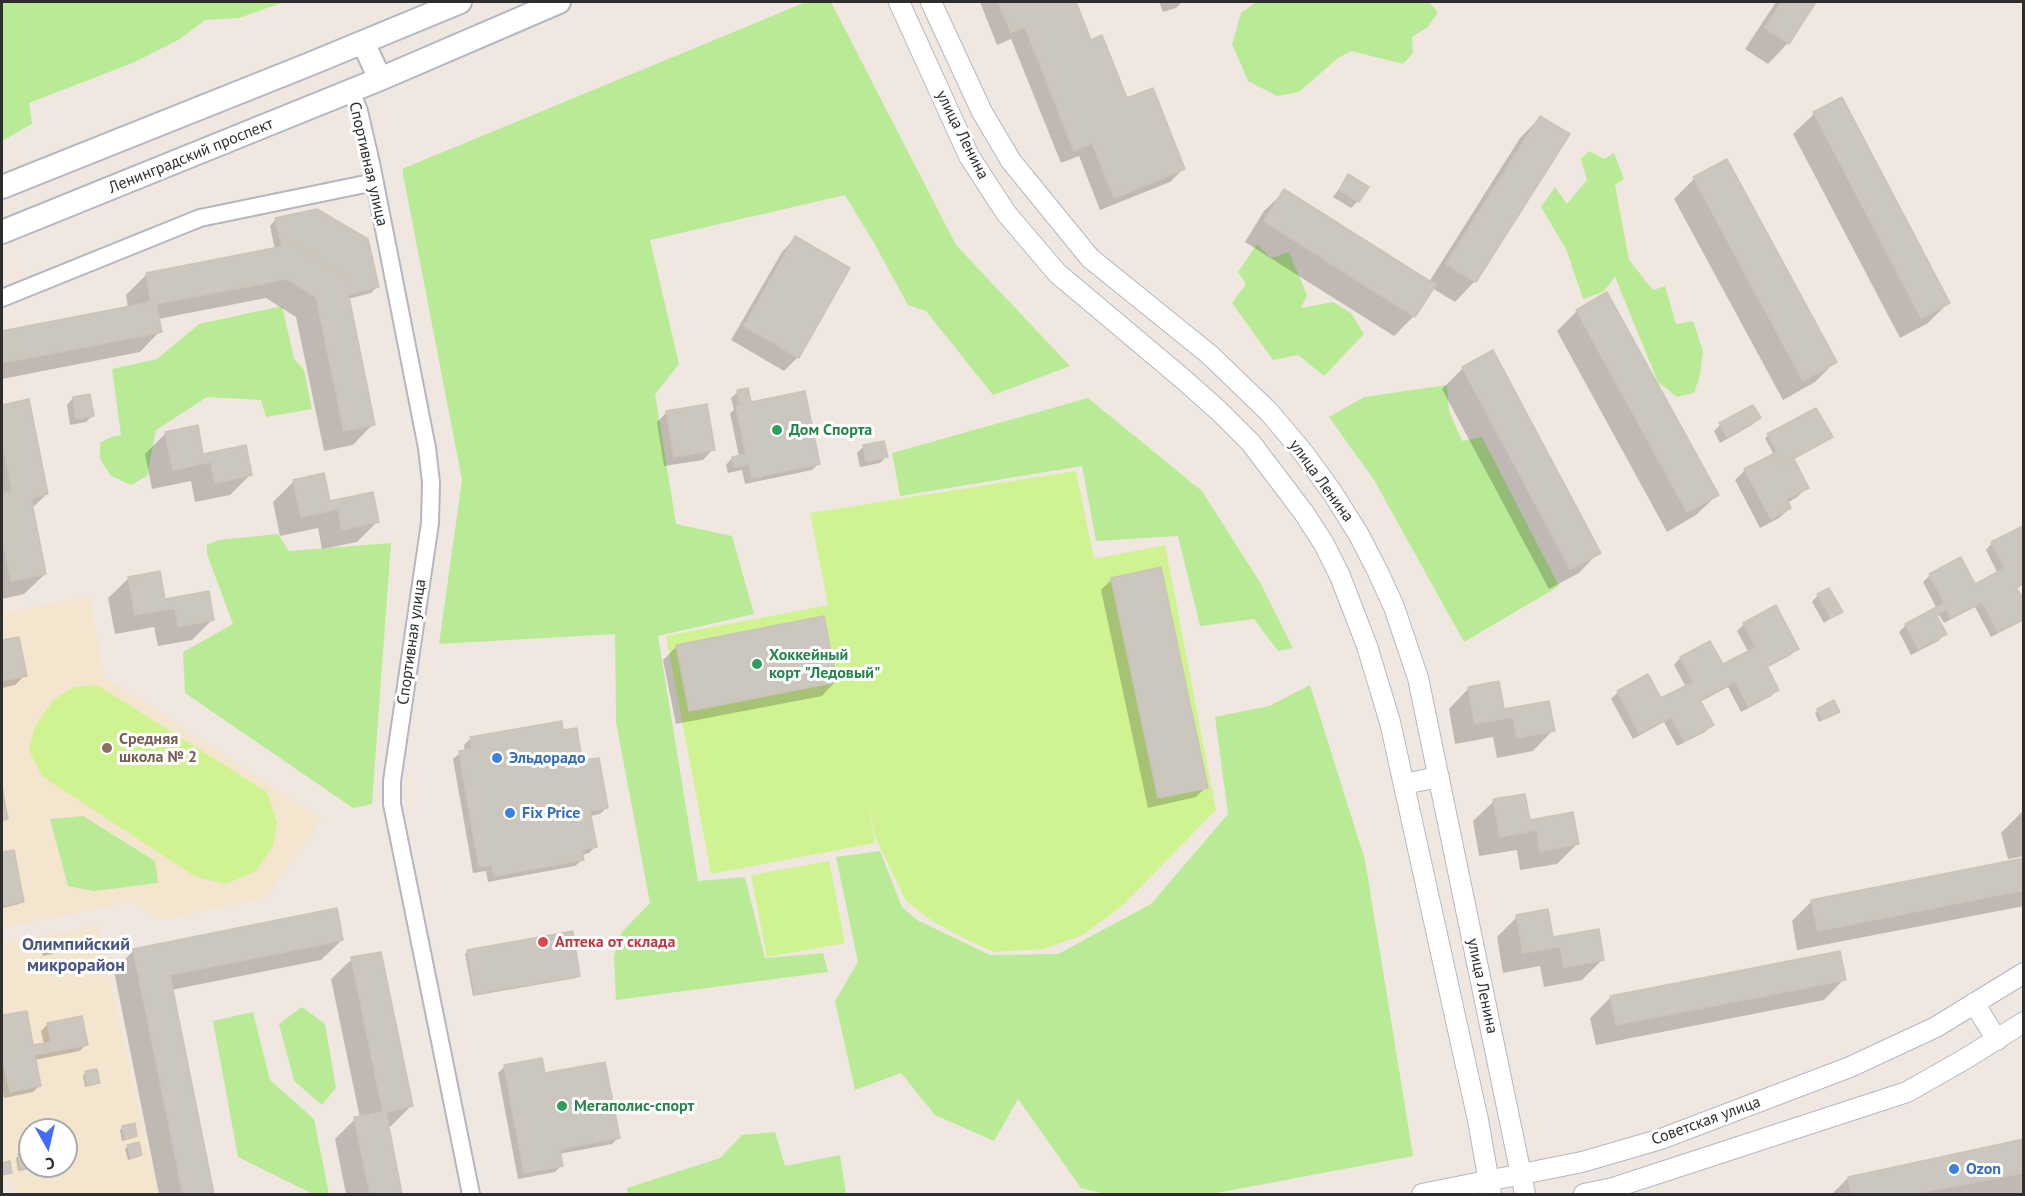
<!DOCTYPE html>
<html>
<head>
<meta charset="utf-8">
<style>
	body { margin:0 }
	#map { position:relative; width:2025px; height:1196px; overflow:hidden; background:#f0e8e0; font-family:"PT Sans",sans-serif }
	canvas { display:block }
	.frame { position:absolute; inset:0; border:3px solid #2e2e2e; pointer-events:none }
	.north { position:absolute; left:18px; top:1118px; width:60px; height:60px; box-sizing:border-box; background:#fff; border:2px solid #ababab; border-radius:50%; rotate:172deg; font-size:16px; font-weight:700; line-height:24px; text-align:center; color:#2e2e2e }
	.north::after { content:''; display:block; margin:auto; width:21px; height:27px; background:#3e6dff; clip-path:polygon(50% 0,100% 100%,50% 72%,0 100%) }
</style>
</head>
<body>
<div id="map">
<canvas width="2025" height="1196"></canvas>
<div class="frame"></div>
<div class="north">С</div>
</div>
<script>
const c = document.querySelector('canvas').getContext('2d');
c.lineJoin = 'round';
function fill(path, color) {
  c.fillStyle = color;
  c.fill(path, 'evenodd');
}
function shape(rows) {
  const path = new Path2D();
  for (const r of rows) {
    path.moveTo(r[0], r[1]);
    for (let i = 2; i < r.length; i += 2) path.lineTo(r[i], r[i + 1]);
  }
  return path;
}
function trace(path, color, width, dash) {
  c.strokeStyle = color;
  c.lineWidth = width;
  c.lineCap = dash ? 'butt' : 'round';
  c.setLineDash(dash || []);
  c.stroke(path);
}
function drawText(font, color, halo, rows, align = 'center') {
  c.font = font + ' "PT Sans",sans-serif';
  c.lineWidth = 6;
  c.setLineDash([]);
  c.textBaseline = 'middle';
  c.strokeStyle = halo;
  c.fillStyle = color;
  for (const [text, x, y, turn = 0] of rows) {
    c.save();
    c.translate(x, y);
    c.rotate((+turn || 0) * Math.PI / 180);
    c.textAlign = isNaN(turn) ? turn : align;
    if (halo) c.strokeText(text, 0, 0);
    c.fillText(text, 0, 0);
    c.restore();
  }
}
fill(shape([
	[89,597,105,677,322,819,267,897,161,920,132,902,2,928,2,613],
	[98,925,158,1194,17,1194,13,1178,2,1180,2,944],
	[30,1130,66,1130,66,1166,30,1166]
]), '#f3e5ce');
fill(shape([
	[2,2,284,2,239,18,205,20,180,39,135,62,29,103,32,124,2,141],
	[806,2,831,2,956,245,1070,366,993,395,926,311,908,305,874,243,845,195,650,240,679,364,655,394,676,524,732,536,754,614,658,636,698,881,745,877,765,958,823,953,828,972,616,1000,614,956,622,932,650,903,616,722,615,634,439,644,462,480,402,169],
	[1256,2,1429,2,1438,12,1428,27,1412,37,1413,53,1403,64,1351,51,1338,58,1299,92,1277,96,1248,81,1232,44,1241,13],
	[1589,151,1604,159,1614,153,1624,179,1615,185,1629,260,1653,290,1665,286,1676,324,1693,321,1703,351,1700,375,1694,393,1677,397,1658,382,1615,277,1603,292,1583,299,1566,249,1541,207,1555,187,1567,204,1587,180,1581,159],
	[1257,244,1271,258,1289,252,1307,295,1301,308,1333,302,1351,313,1364,334,1324,376,1298,355,1273,360,1232,303,1246,284,1238,272],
	[282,306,294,358,304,370,312,409,266,417,261,400,207,397,156,430,147,476,131,485,111,476,100,459,100,443,111,437,121,435,112,369,157,359,199,324],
	[1447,385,1449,411,1462,441,1482,437,1559,586,1464,642,1374,480,1329,417,1364,397],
	[1088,398,1202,491,1261,584,1293,648,1278,651,1254,619,1200,626,1178,536,1096,541,1082,466,900,496,892,453],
	[278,534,289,551,391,543,372,804,353,808,185,693,183,652,233,624,207,554,207,545,218,540],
	[1310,685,1365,860,1413,1156,1211,1194,1106,1194,1081,1188,1018,1099,994,1141,935,1115,901,1073,855,1090,835,1001,858,962,836,857,880,851,902,907,917,920,990,955,1058,954,1151,904,1228,814,1215,717,1269,706],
	[83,816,155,861,158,883,94,891,68,886,50,819],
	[302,1007,325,1024,336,1088,322,1105,294,1081,279,1024],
	[253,1012,270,1080,314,1119,329,1194,313,1194,238,1157,213,1021],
	[775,1132,785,1166,840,1155,846,1194,628,1194,627,1188,720,1158,742,1135]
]), '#b9eb97');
fill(shape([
	[1076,471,1094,559,1165,545,1216,810,1121,907,1081,936,1043,949,994,952,969,941,932,921,906,901,876,839,867,799,875,843,711,874,666,636,828,605,810,513],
	[97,685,267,792,277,823,273,846,256,871,226,884,196,877,42,776,29,750,34,729,53,700,74,687],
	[829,861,845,943,767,957,751,875]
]), '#d0f392');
fill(shape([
	[980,2,1074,2,1090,42,1126,100,1183,169,1170,182,1100,210,1079,156,1061,163,1011,39,997,45],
	[1159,2,1182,2,1176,8,1163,12],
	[1776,2,1815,2,1788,43,1768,64,1745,49],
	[1841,99,1948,303,1928,323,1900,338,1793,134,1814,114],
	[1540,118,1475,281,1455,302,1432,288,1414,316,1394,336,1245,242,1264,211,1285,191,1429,282,1520,138],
	[1348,176,1358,201,1351,208,1333,197],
	[1694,179,1835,362,1815,382,1783,400,1674,199],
	[276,219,377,287,371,293,348,299,373,424,353,445,324,451,296,317,266,298,158,319,160,331,140,352,2,379,2,333,128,308,126,295,146,275,275,250,270,226],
	[795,238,798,357,784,371,731,340,782,252],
	[1577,311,1717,495,1696,515,1667,532,1557,331],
	[1492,352,1599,552,1579,573,1549,589,1442,389,1463,368],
	[738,392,750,404,819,463,812,470,745,484,742,470,728,473,726,465,732,458,739,457,730,413,734,410,731,398],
	[73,398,92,416,86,422,70,425,67,405],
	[28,401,47,494,31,509,45,574,24,594,2,599,2,406],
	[667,412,713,449,703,460,664,466,657,422],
	[1759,418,1752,425,1720,443,1714,431,1720,425],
	[165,434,202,455,250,475,230,495,195,502,191,481,152,489,145,454],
	[1768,436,1831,437,1793,459,1808,487,1797,497,1787,503,1790,508,1779,518,1760,528,1735,480,1745,470,1774,455,1765,438],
	[864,446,886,457,880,463,860,467,857,453],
	[294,481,329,503,378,521,357,542,322,549,318,528,280,536,273,502],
	[2022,528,2024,584,2015,589,2024,604,2024,620,1991,637,1975,607,1944,623,1939,615,1936,617,1945,634,1938,641,1911,655,1899,632,1906,625,1937,609,1923,582,1930,575,1960,559,1974,586,1998,574,1986,550,1992,543],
	[129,578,164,601,212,620,192,640,158,646,154,627,115,634,108,598],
	[1112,579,1206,787,1196,797,1148,808,1101,590],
	[1818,595,1841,611,1824,623,1812,602],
	[1744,624,1797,648,1791,655,1766,668,1777,690,1771,696,1741,712,1728,687,1700,702,1712,725,1705,732,1677,746,1664,722,1633,739,1611,699,1618,692,1660,700,1686,687,1674,665,1680,658,1710,643,1723,666,1749,653,1737,631],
	[18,638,25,675,15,685,2,688,2,642],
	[677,646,835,682,822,696,676,724,663,660],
	[1469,688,1503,711,1553,730,1533,751,1497,758,1493,737,1455,744,1449,709],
	[1818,710,1835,714,1819,722,1815,713],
	[560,723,562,732,606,808,600,814,590,816,595,847,589,853,581,855,582,860,575,866,488,882,486,871,473,873,453,759,460,753,465,752,464,745,470,739],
	[2,795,6,819,2,823],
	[1494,801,1529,822,1577,844,1557,864,1520,870,1517,850,1479,856,1473,821],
	[2022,812,2024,812,2024,856,2008,859,2001,833],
	[13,852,22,902,19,904,2,908,2,854],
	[2024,859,2024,906,1797,950,1792,921,1812,901],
	[1517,917,1552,939,1602,960,1582,980,1544,987,1540,966,1503,973,1497,937],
	[342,940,321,960,171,990,213,1194,159,1194,114,971,134,950],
	[53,946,54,951,52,954,43,956,42,951,45,948],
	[468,951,579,976,576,978,473,996,465,954],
	[352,959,411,1106,391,1126,387,1127,401,1194,346,1194,335,1139,355,1119,360,1118,331,979],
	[1844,979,1824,1000,1596,1045,1590,1018,1611,997],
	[25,1012,32,1047,44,1044,41,1031,48,1024,86,1044,80,1051,34,1060,39,1086,33,1092,4,1098,2,1087,2,1017],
	[504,1067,544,1075,618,1138,612,1144,559,1154,562,1165,555,1172,518,1179,498,1073],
	[86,1073,98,1083,95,1085,85,1087,83,1075],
	[123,1127,136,1135,133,1138,122,1141,120,1130],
	[2024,1141,2023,1194,1832,1194,1848,1178],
	[128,1146,141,1154,138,1157,128,1160,125,1149],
	[30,1153,30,1166,33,1167,30,1169,18,1171,16,1158,19,1155]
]), '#0003');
const building = shape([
	[998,2,1076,2,1091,40,1102,35,1127,98,1153,88,1185,169,1114,198,1092,143,1074,151,1025,27,1011,32,998,2],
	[1782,2,1816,2,1789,44,1765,28,1782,2],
	[1842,97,1950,303,1921,318,1813,112,1842,97],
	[1540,116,1570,134,1476,282,1446,264,1540,116],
	[1727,159,1837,362,1803,381,1693,177,1727,159],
	[1348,174,1369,187,1359,202,1339,190,1348,174],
	[1284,189,1436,285,1415,317,1264,221,1284,189],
	[317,209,368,239,379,287,349,294,345,277,294,244,282,247,275,218,317,209],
	[795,236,850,268,799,358,744,326,795,236],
	[294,244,345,277,375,425,344,431,316,297,287,279,156,304,162,332,2,363,2,331,151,302,146,273,294,244],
	[1607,292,1719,495,1687,512,1576,310,1607,292],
	[1493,350,1601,553,1570,569,1462,367,1493,350],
	[748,388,751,402,805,391,820,464,752,478,749,464,734,467,732,457,746,454,736,406,740,405,737,390,748,388],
	[90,394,94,416,76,419,73,397,90,394],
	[29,399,48,494,31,498,46,574,11,581,2,536,2,494,12,491,2,441,2,405,29,399],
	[707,404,715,450,674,457,666,411,707,404],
	[1753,405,1761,418,1727,437,1719,423,1753,405],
	[1816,408,1833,437,1784,464,1767,434,1816,408],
	[198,425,203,454,246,445,252,475,215,483,211,462,173,470,165,432,198,425],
	[884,441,888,457,866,462,863,445,884,441],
	[1777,452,1784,464,1794,459,1809,488,1787,499,1791,508,1771,519,1744,469,1777,452],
	[324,473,330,501,373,492,379,522,342,530,338,509,301,517,293,480,324,473],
	[2023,526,2024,582,2016,586,2024,601,2024,618,1998,632,1982,602,1951,618,1946,609,1936,615,1947,634,1918,649,1905,624,1944,603,1929,574,1961,557,1975,584,2005,568,1991,542,2023,526],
	[1161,567,1208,788,1158,798,1111,578,1161,567],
	[160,571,165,599,209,591,214,620,178,627,175,608,135,615,128,577,160,571],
	[1829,588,1843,612,1831,618,1817,594,1829,588],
	[1776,605,1799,649,1767,666,1779,690,1748,706,1735,681,1700,700,1714,725,1684,741,1671,717,1639,733,1617,691,1648,674,1661,698,1693,682,1680,657,1710,641,1723,664,1756,647,1743,623,1776,605],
	[824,616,837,682,689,711,676,645,824,616],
	[19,637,27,676,2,681,2,640,19,637],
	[1499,681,1504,709,1549,701,1555,731,1517,738,1513,717,1475,724,1468,687,1499,681],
	[1834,700,1840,712,1822,720,1817,709,1834,700],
	[562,721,563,730,577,728,582,760,599,758,608,808,590,811,597,847,582,850,584,860,494,876,492,865,479,867,459,751,472,749,470,737,562,721],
	[2,787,8,819,2,820,2,787],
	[1525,794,1530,820,1573,812,1579,844,1540,851,1537,830,1500,837,1493,799,1525,794],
	[14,850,24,902,2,906,2,852,14,850],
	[2024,858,2024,890,1818,931,1811,900,2024,858],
	[337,908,343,940,170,975,214,1194,183,1194,133,949,337,908],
	[1548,909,1553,937,1599,929,1604,960,1564,967,1560,947,1523,953,1516,915,1548,909],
	[573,931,580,976,475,994,467,950,573,931],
	[1840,951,1846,980,1616,1025,1610,996,1840,951],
	[381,952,413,1106,386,1112,402,1194,370,1194,354,1117,383,1112,351,957,381,952],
	[27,1011,33,1045,51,1042,47,1023,82,1016,88,1045,35,1055,41,1086,10,1092,2,1057,2,1015,27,1011],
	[542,1058,545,1073,605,1062,620,1138,560,1149,563,1166,524,1173,504,1065,542,1058],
	[97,1069,100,1083,87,1085,85,1071,97,1069],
	[135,1123,137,1136,125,1139,122,1126,135,1123],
	[2024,1139,2024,1173,1913,1194,1851,1194,1848,1177,2024,1139],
	[139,1142,142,1155,131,1158,127,1145,139,1142],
	[30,1152,30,1166,35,1167,20,1169,18,1154,30,1152],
	[10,1161,12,1173,2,1175,2,1163,10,1161]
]);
fill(building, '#cbc6be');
trace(building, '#ccc4b8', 1.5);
const minor = shape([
	[351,91,359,111,371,163,427,448,431,482,430,523,392,781,392,804,471,1194],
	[2,298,200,218,375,182]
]);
const tertiary = shape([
	[899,2,969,156,1006,213,1057,273,1183,379,1219,411,1251,443,1304,513,1324,544,1340,576,1367,646,1390,722,1478,1120,1491,1194],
	[931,2,982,112,1011,161,1090,258,1210,355,1269,412,1302,451,1332,492,1359,535,1378,572,1394,607,1418,678,1525,1194],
	[1404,784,1439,777],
	[1974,1003,1997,1040],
	[1422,1194,1582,1162,1661,1139,1850,1067,1936,1027,2024,973],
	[1584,1194,1613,1188,1907,1092,1965,1059,2024,1022]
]);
const secondary = shape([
	[363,42,380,79],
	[2,187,310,64,460,2],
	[2,232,380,79,559,2]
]);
trace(minor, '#b3b7c2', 20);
trace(tertiary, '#b3b7c2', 22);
trace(secondary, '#b3b7c2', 26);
trace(minor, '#fff', 16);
trace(tertiary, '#fff', 20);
trace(secondary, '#fff', 22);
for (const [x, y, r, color] of [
	[777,430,6,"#2e9e5b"],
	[757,664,6,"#2e9e5b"],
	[107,748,6,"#8d6e63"],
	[497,758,6,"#3f7fe0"],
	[510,813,6,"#3f7fe0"],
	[543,942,6,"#e0444e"],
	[562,1106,6,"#2e9e5b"],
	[1954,1169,6,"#3f7fe0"]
]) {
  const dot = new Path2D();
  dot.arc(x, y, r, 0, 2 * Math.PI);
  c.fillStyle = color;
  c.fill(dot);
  trace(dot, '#fff', 2);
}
drawText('16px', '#2e2e2e', '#fff', [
	["улица Ленина",962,135,63],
	["Ленинградский проспект",191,156,-22],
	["Спортивная улица",368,164,77],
	["улица Ленина",1321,481,54],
	["Спортивная улица",412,642,-82],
	["улица Ленина",1482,986,78],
	["Советская улица",1706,1121,-20]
]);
drawText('bold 16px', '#27864d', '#fff', [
	["Дом Спорта",789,430],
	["Хоккейный",769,655],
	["корт \"Ледовый\"",769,673],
	["Мегаполис-спорт",574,1106]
], 'left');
drawText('bold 16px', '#785e54', '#fff', [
	["Средняя",119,739],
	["школа № 2",119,757]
], 'left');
drawText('bold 16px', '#366cbe', '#fff', [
	["Эльдорадо",509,758],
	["Fix Price",522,813],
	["Ozon",1966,1169]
], 'left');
drawText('bold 16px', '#be3a42', '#fff', [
	["Аптека от склада",555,942]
], 'left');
drawText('bold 18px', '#485785', '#fff', [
	["Олимпийский",76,945],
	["микрорайон",76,966]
]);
</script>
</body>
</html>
